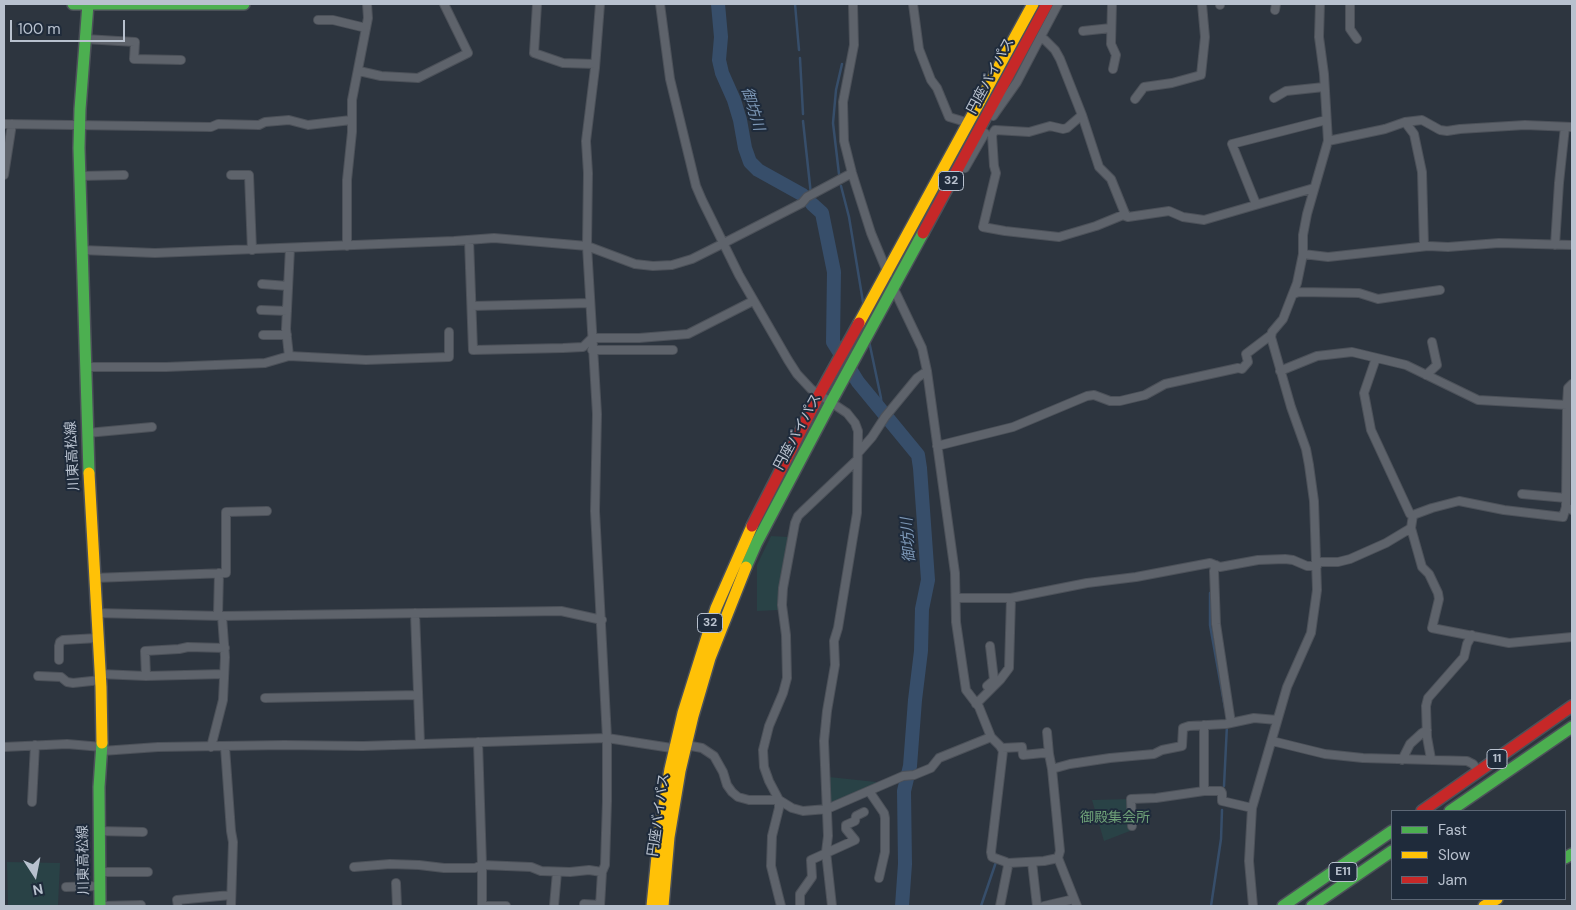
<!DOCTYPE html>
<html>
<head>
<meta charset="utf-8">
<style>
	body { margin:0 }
	#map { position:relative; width:1576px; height:910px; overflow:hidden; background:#2d353f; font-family:"DM Sans",sans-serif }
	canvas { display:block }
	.frame { position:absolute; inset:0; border:5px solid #b8c1ce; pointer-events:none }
	.legend { position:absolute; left:1391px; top:810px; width:175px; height:90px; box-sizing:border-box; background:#1f2b3b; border:1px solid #5c6776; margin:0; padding:6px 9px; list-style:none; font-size:15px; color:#b8c1ce }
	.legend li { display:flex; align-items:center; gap:10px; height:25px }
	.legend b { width:25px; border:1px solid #5c6776 }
	.north { position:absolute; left:10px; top:850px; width:50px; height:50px; -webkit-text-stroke:4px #1f2b3b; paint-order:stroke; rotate:169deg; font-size:14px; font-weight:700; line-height:20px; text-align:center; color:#b8c1ce }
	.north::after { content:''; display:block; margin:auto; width:18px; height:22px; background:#b8c1ce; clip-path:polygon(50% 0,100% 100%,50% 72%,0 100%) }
	.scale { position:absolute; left:10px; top:20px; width:115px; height:22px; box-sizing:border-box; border:2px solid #b8c1ce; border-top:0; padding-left:6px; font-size:15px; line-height:18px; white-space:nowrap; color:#b8c1ce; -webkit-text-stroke:4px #1f2b3b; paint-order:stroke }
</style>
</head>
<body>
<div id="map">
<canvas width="1576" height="910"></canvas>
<div class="frame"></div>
<ul class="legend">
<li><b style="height:6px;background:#4caf50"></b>Fast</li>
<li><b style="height:6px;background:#ffc107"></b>Slow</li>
<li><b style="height:6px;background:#c62828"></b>Jam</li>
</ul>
<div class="north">N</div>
<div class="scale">100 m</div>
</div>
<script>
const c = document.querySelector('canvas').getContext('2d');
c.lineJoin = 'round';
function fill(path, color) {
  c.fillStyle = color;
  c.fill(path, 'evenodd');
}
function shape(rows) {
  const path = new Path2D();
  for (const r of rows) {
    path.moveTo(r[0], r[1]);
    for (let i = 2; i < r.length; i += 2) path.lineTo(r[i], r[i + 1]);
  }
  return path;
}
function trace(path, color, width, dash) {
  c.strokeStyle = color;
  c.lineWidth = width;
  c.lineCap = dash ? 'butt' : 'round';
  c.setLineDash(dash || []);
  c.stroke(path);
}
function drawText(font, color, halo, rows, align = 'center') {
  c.font = font + ' "DM Sans","Noto Sans JP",sans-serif';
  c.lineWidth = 4;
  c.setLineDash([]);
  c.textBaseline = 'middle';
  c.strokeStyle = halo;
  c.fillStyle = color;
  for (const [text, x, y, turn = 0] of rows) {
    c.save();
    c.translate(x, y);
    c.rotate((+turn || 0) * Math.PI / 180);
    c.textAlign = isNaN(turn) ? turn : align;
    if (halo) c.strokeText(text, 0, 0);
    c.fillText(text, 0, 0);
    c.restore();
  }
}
fill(shape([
	[771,536,788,537,790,540,783,576,781,577,781,604,778,610,757,611,757,565],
	[829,777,876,782,876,786,831,805],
	[1131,799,1132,826,1135,829,1104,841,1092,800],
	[7,862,60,863,58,905,63,906,8,906]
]), '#294246');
trace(shape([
	[795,4,799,50],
	[800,58,803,114],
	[803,121,812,204],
	[839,174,833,123,836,90,842,64],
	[841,186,849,217,863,302],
	[869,341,881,398,882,411],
	[1210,593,1210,625,1225,708],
	[1224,786,1227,725],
	[981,906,996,862],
	[1211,906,1221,839,1222,810]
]), '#374e6a', 2.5);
trace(shape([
	[718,4,721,37,719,60,722,73,734,100,740,120,745,148,750,162,758,170,803,195],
	[812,204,822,213,834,272,833,342,858,382,918,455,920,468,928,580,922,609,921,651,915,700,910,766,904,791,905,864,902,906]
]), '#374e6a', 14);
const street = shape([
	[537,4,534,53,563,63,595,64],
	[600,4,595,68,586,141,588,173,587,246,597,414,595,511,607,738,607,801,605,865,602,872,600,906],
	[660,4,670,79,696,186,702,200,739,275,788,360,797,374,811,389,847,413,855,423,858,431,857,513,838,628,834,641,835,665,827,711,824,741,828,836,826,852,832,906],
	[853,4,854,45,843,102,844,141,852,173,871,233,888,274],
	[913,4,919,49,931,80,937,88,949,117,969,123],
	[1058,4,1040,38,1045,40,1055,50,1060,59,1082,115,1067,128,1063,129,1050,126,1029,132,995,130,992,135,994,166,996,173,983,227,1005,231,1059,237,1096,226,1123,215,1128,217,1169,211,1183,217,1204,220,1314,188],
	[1112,4,1111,44,1116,55,1113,69],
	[1220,4,1220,5],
	[1350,4,1350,29,1357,39],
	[1275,10,1276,4],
	[318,20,333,20,366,28],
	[1083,31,1111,28],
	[85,39,135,42,134,59,181,60],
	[359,71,381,76,418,78,468,53,444,4],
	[1274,98,1286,91,1324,87],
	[1135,99,1144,87,1172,83,1201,75,1205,37,1202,4],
	[1082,115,1099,167,1111,179,1126,216],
	[993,116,1017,82,1040,38],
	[1405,122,1414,134,1422,172,1424,246],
	[4,124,211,127,218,124,259,125,265,122,289,120,308,125,351,120],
	[1328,141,1385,129,1405,122,1422,120,1440,130,1447,131,1460,129,1525,125,1572,127],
	[965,168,985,133],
	[4,175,12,124],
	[231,175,249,175,252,250],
	[80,176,124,175],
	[1256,204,1232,144,1326,120],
	[469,240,473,350,563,348,583,347,592,338,639,338,688,334,753,301],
	[1555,245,1559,183,1565,127],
	[347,246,347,180,352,132,352,100,368,18,367,4],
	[82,250,155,253,454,241,494,238,587,246,635,264,653,266,672,265,692,259,722,244,802,203,807,197,852,173],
	[1303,254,1328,257,1428,246,1448,247,1499,243,1572,245],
	[262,284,288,286],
	[893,287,922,348,927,371,955,573,956,622,966,690,979,707,991,737,1000,746,1003,751,991,852,992,857,1006,862,1008,866,1000,906],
	[1293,294,1299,292,1359,293,1378,299,1440,290],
	[472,306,590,303],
	[261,310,287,311],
	[263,335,287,335],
	[592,350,673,350],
	[289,356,286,329,290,248],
	[1376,358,1364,393,1371,430,1410,514,1413,515,1432,508,1459,501,1504,510,1563,517,1566,507],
	[85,367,166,367,265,363,289,356,366,360,449,357,449,332],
	[1280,371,1317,356,1352,352,1406,365,1478,400,1567,405],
	[1426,375,1437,365,1432,342],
	[1572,384,1568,388,1567,405,1566,507,1572,510],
	[87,433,152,427],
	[937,446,1013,427,1087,396,1094,395,1110,401,1120,401,1145,395,1165,384,1238,368,1242,369,1248,362,1246,354,1271,335],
	[858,453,872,437,885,417,917,378,927,371],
	[857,460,802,512,798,516,795,523,783,588,782,605,786,635,787,678,783,693,769,726,763,750,764,767,769,781,779,800,792,808,803,811,827,809,903,776,914,775,931,768,939,758,991,737],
	[1522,494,1566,498],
	[1411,528,1422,567,1429,574,1438,593,1439,599,1432,628,1509,643,1572,637],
	[1317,562,1338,562,1350,559,1386,543,1411,528,1413,515],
	[1216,565,1214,571,1216,624,1231,723],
	[94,578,226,573,226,512,267,511],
	[956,598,1011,598,1087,583,1136,577,1210,563,1220,567,1258,560,1285,559,1293,560,1307,566,1317,566],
	[96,613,222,616,561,611,602,620],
	[415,613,420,744],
	[218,615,219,573],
	[59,660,59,646,60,642,63,640,98,638],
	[100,674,146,676,224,674],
	[38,676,61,677,67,682,73,683,101,680],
	[146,676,145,651,179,649,188,647,225,648],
	[987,686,994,680,990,646],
	[265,698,418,695],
	[976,704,1000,680,1009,668,1011,598],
	[1204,725,1204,791,1221,791,1222,793,1222,801,1252,808],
	[1047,732,1049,754],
	[1272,741,1325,754,1363,758,1467,761,1473,764,1479,772],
	[478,742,482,865,482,906],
	[686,745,702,748,714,756,723,772,727,785,732,792,738,797,749,800,779,800,779,808,772,836,771,866,781,906],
	[4,747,67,744,102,747],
	[211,747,223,700,225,657,222,616],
	[225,747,231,831,233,842,231,906],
	[1002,748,1022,747,1023,755,1043,753,1049,754,1052,769],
	[102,751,158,747,284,745,363,746,607,738,678,749],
	[1431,759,1427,737,1426,706,1428,698,1464,657,1467,644,1472,635],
	[1402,760,1410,744,1422,733,1427,730],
	[869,791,884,813,885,818,885,852,879,878],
	[32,802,35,745],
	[1132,826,1131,799,1156,798,1204,791],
	[98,831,143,832],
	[1058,858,1060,851,1052,769,1070,764,1110,758,1154,754,1162,750,1182,746,1183,728,1189,726,1226,724,1254,718,1277,720],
	[1032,862,1037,906],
	[1008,863,1044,861,1058,858,1077,906],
	[354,867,390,864,419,865,444,868,475,868,482,865,531,867,541,871,570,872,589,870,602,872],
	[99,872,148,872],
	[396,883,397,906],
	[66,887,100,886],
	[584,904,600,905],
	[100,906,141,905,141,906],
	[178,906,177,900,231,895],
	[482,906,506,906],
	[554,906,557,872],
	[800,906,800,894,812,877,811,860,855,840,846,829,846,825,855,821,856,816,864,812],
	[1044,906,1074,899],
	[1253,906,1249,861,1252,808,1287,687,1311,633,1317,590,1314,501,1309,465,1306,449,1291,407,1271,337,1272,332,1283,319,1297,283,1303,254,1303,235,1307,214,1328,141,1324,74,1319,37,1320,4]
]);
const fast = shape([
	[73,4,244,4],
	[88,4,80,109,79,148,89,473],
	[746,567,756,544,831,402,923,233],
	[1450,811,1572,727],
	[1565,858,1572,854],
	[100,906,99,787,102,743],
	[1283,906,1392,831],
	[1312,906,1392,851]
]);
const slow = shape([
	[859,323,1033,4],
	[89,473,101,687,102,743],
	[652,906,659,836,670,769,683,713,716,608,752,526],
	[663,906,669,837,680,771,693,716,710,658,746,567],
	[1484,906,1497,899]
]);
const jam = shape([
	[923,233,1047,4],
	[752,526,819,395,859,323],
	[1422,811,1572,706]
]);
trace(street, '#4c5159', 10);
trace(fast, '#4c5159', 14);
trace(slow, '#4c5159', 14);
trace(jam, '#4c5159', 14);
trace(street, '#5e636b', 8);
trace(fast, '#4caf50', 11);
trace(slow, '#ffc107', 11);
trace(jam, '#c62828', 11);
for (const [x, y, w] of [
	[951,181,25],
	[710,623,25],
	[1497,759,20],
	[1343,872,28]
]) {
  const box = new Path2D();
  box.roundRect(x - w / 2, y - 9.5, w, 19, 4);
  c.fillStyle = '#1f2b3b';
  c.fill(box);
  trace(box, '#b8c1ce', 1);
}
drawText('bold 12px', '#b8c1ce', null, [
	["32",951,181],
	["32",710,623],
	["11",1497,759],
	["E11",1343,872]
]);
drawText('14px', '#b8c1ce', '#1f2b3b', [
	["円座バイパス",991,76,-62],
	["円座バイパス",798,432,-62],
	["川東高松線",73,456,-93],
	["円座バイパス",659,815,-82],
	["川東高松線",84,860,-91]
]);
drawText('14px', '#6ea178', '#1f2b3b', [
	["御殿集会所",1115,818]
]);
drawText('italic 15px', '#7d98b7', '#1f2b3b', [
	["御坊川",752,109,73],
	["御坊川",909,540,-94]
]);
</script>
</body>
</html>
